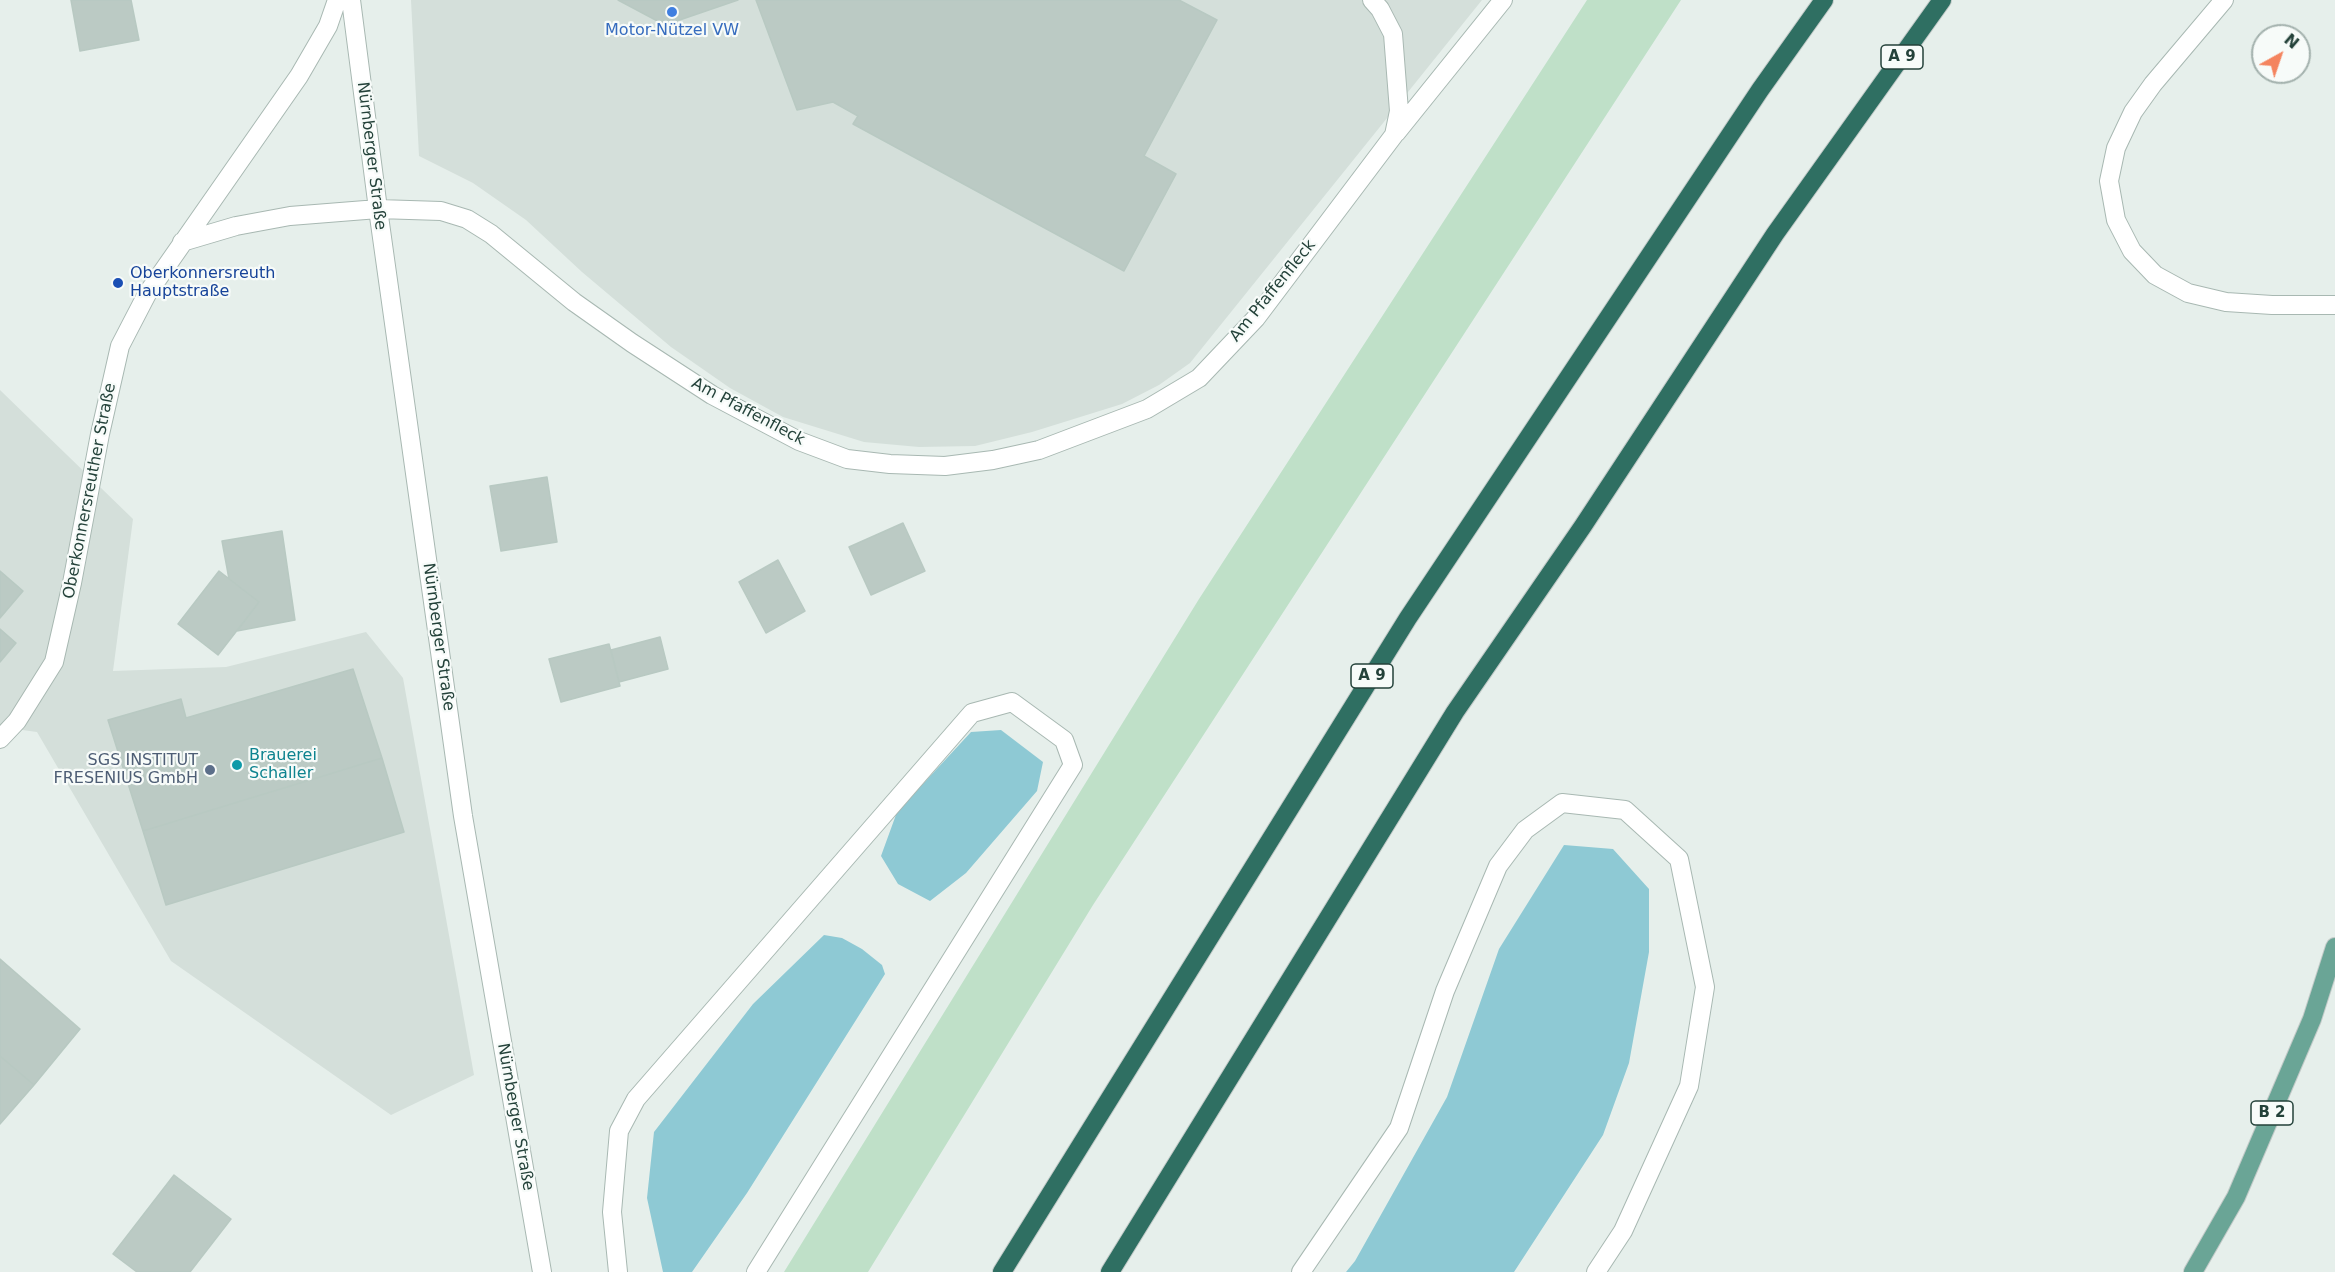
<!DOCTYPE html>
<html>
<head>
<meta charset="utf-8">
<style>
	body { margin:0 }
	#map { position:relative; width:2335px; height:1272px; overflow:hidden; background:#e6efeb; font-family:"DejaVu Sans",sans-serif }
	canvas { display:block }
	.north { position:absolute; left:2251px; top:24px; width:60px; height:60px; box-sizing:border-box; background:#f7fbf9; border:2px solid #a3b1ad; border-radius:50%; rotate:40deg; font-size:16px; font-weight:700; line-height:24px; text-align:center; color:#24423a }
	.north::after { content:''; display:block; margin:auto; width:21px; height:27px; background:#f4845f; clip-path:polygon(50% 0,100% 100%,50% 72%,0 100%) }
</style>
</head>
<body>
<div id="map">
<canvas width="2335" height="1272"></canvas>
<div class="north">N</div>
</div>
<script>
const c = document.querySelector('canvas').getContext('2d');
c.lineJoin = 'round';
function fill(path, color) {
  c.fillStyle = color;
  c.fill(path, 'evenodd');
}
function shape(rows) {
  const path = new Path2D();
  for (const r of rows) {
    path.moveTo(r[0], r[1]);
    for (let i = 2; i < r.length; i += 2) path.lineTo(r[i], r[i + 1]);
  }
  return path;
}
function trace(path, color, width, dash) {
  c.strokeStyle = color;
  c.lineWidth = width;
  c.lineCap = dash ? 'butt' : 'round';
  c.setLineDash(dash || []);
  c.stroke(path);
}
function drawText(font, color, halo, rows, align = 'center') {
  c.font = font + ' "DejaVu Sans",sans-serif';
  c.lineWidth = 4.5;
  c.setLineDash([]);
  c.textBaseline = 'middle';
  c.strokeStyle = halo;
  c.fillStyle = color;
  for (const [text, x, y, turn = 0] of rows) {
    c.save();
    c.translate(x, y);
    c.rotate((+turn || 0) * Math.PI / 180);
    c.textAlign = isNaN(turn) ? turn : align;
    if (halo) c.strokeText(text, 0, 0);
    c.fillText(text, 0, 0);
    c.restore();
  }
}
fill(shape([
	[411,0,1482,0,1190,363,1159,385,1122,404,1032,432,975,446,919,447,864,442,783,417,730,388,671,347,582,272,526,220,473,183,419,156],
	[0,390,133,519,113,671,226,667,366,632,403,678,474,1075,391,1115,171,961,37,732,0,727]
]), '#d4dfda');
fill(shape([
	[1587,0,1681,0,1093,905,868,1272,784,1272,1199,599]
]), '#bfe0c8');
fill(shape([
	[1001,730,1043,762,1037,791,966,873,930,901,898,884,881,856,897,812,971,732],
	[1564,845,1613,849,1649,889,1649,952,1629,1063,1603,1135,1514,1272,1346,1272,1355,1261,1447,1097,1499,949],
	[824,935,842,938,862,949,882,965,885,974,747,1193,692,1272,663,1272,647,1198,654,1132,753,1004]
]), '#8ec9d4');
const building = shape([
	[71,0,131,0,139,40,80,51,71,0],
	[618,0,738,0,665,25,618,0],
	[756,0,1179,0,1217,20,1144,156,1176,174,1124,271,853,124,858,116,833,102,797,110,756,0],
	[547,477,557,542,501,551,490,486,547,477],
	[903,523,925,571,871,595,849,547,903,523],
	[282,531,295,620,237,631,259,602,229,579,222,541,282,531],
	[778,560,805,611,766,633,739,582,778,560],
	[0,571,23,591,0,618,0,571],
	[219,571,259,602,218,655,178,624,219,571],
	[0,629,16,643,0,662,0,629],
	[660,637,668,669,619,682,611,650,660,637],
	[609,644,620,686,561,702,549,659,609,644],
	[353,669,382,758,143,831,108,720,181,699,186,718,353,669],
	[382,758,404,832,166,905,143,831,382,758],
	[0,959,80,1029,34,1085,0,1056,0,959],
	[0,1056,34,1085,0,1124,0,1056],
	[174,1175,231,1219,190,1272,137,1272,113,1254,174,1175]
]);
fill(building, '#bbcac4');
trace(building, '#b8c9c2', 1.5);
const service = shape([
	[618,1272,612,1212,619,1131,636,1099,972,713,1012,702,1064,740,1073,765,756,1272],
	[1301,1272,1399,1128,1445,991,1498,866,1525,830,1562,803,1625,810,1679,859,1705,987,1689,1086,1623,1231,1596,1272]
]);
const minor = shape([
	[351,0,378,209,463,816,542,1272],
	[2224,0,2153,84,2133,112,2116,148,2109,181,2116,220,2132,251,2155,275,2188,293,2226,302,2272,305,2335,305],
	[1396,133,1503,0],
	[182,242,236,226,290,216,378,209,441,211,467,219,491,234,574,302,632,343,712,395,799,441,847,459,890,464,945,466,993,460,1039,450,1147,409,1199,378,1256,318,1394,135,1399,111,1393,34,1380,9,1372,0],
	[0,739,17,721,54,662,72,583,100,434,120,346,147,294,299,76,328,26,337,0]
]);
const primary = shape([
	[2193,1272,2236,1197,2312,1019,2335,947]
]);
const motorway = shape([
	[1002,1272,1408,618,1760,90,1824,0],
	[1110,1272,1455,712,1583,526,1775,234,1942,0]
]);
trace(service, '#a8b8b2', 20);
trace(minor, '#a8b8b2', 20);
trace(primary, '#c2cac8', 20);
trace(motorway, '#c2cac8', 20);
trace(service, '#fff', 18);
trace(minor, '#fff', 18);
trace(primary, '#6aa596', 18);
trace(motorway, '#2f6f62', 18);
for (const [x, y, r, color] of [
	[672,12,6,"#3f7fe0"],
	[118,283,6,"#1a4fb4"],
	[237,765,6,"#0f9aa8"],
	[210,770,6,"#5c6f8a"]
]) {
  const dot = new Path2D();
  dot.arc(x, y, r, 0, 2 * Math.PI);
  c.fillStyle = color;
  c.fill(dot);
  trace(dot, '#f7fbf9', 2);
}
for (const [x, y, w] of [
	[1902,57,42],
	[1372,676,42],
	[2272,1113,42]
]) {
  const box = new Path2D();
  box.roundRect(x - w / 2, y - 12, w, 24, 4.5);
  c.fillStyle = '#f7fbf9';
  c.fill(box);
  trace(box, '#24423a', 1.5);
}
drawText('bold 15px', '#24423a', null, [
	["A 9",1902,57],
	["A 9",1372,676],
	["B 2",2272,1113]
]);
drawText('16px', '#366cbe', '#f7fbf9', [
	["Motor-Nützel VW",672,31]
]);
drawText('16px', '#24423a', '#f7fbf9', [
	["Nürnberger Straße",371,156,83],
	["Am Pfaffenfleck",1273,291,-51],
	["Am Pfaffenfleck",748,412,28],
	["Oberkonnersreuther Straße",90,491,-79],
	["Nürnberger Straße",438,637,82],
	["Nürnberger Straße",515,1117,80]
]);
drawText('16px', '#164399', '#f7fbf9', [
	["Oberkonnersreuth",130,274],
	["Hauptstraße",130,292]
], 'left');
drawText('16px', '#0d838f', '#f7fbf9', [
	["Brauerei",249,756],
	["Schaller",249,774]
], 'left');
drawText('16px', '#4e5e75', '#f7fbf9', [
	["SGS INSTITUT",198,761],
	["FRESENIUS GmbH",198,779]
], 'right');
</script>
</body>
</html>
